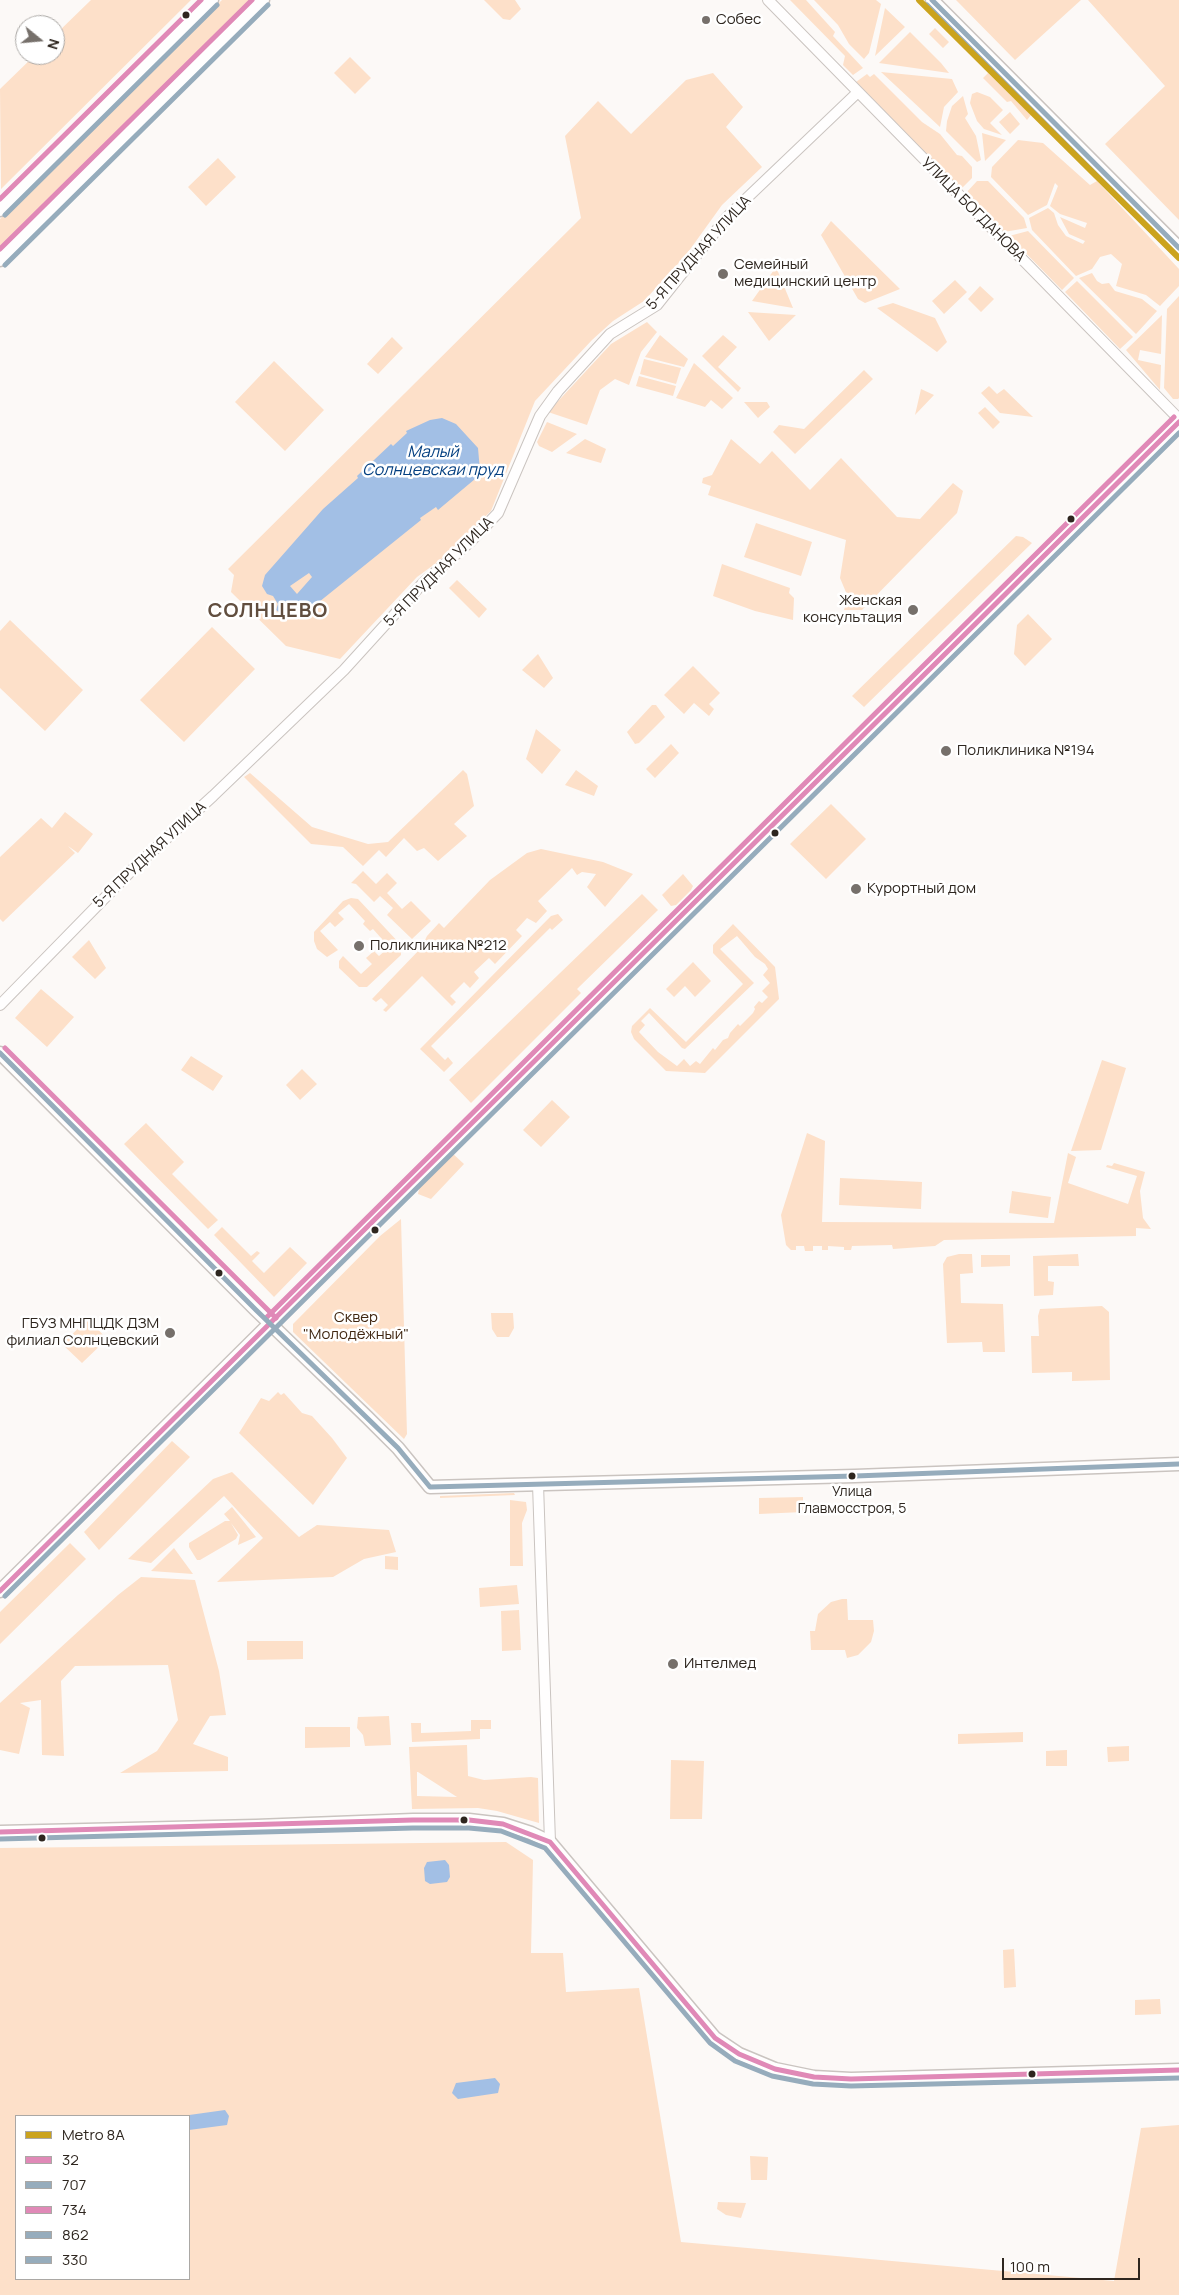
<!DOCTYPE html>
<html>
<head>
<meta charset="utf-8">
<style>
	body { margin:0 }
	#map { position:relative; width:1179px; height:2295px; overflow:hidden; background:#fcf9f7; font-family:Manrope,sans-serif }
	canvas { display:block }
	.legend { position:absolute; left:15px; top:2115px; width:175px; height:165px; box-sizing:border-box; background:#fff; border:1px solid #aba8a5; margin:0; padding:6px 9px; list-style:none; font-size:15px; color:#2e261f }
	.legend li { display:flex; align-items:center; gap:10px; height:25px }
	.legend b { width:25px; border:1px solid #aba8a5 }
	.north { position:absolute; left:15px; top:15px; width:50px; height:50px; box-sizing:border-box; background:#fff; border:1px solid #aba8a5; border-radius:50%; rotate:107deg; font-size:14px; font-weight:700; line-height:20px; text-align:center; color:#2e261f }
	.north::after { content:''; display:block; margin:auto; width:18px; height:22px; background:#76706b; clip-path:polygon(50% 0,100% 100%,50% 72%,0 100%) }
	.scale { position:absolute; left:1002px; top:2258px; width:138px; height:22px; box-sizing:border-box; border:2px solid #2e261f; border-top:0; padding-left:6px; font-size:15px; line-height:18px; white-space:nowrap; color:#2e261f; -webkit-text-stroke:4px #fff; paint-order:stroke }
</style>
</head>
<body>
<div id="map">
<canvas width="1179" height="2295"></canvas>
<ul class="legend">
<li><b style="height:6px;background:#cba31d"></b>Metro 8А</li>
<li><b style="height:6px;background:#e089b7"></b>32</li>
<li><b style="height:6px;background:#96acbc"></b>707</li>
<li><b style="height:6px;background:#e089b7"></b>734</li>
<li><b style="height:6px;background:#96acbc"></b>862</li>
<li><b style="height:6px;background:#96acbc"></b>330</li>
</ul>
<div class="north">N</div>
<div class="scale">100 m</div>
</div>
<script>
const c = document.querySelector('canvas').getContext('2d');
c.lineJoin = 'round';
function fill(path, color) {
  c.fillStyle = color;
  c.fill(path, 'evenodd');
}
function shape(rows) {
  const path = new Path2D();
  for (const r of rows) {
    path.moveTo(r[0], r[1]);
    for (let i = 2; i < r.length; i += 2) path.lineTo(r[i], r[i + 1]);
  }
  return path;
}
function trace(path, color, width, dash) {
  c.strokeStyle = color;
  c.lineWidth = width;
  c.lineCap = dash ? 'butt' : 'round';
  c.setLineDash(dash || []);
  c.stroke(path);
}
function drawText(font, color, halo, rows, align = 'center') {
  c.font = font + ' Manrope,sans-serif';
  c.lineWidth = 5;
  c.setLineDash([]);
  c.textBaseline = 'middle';
  c.strokeStyle = halo;
  c.fillStyle = color;
  for (const [text, x, y, turn = 0] of rows) {
    c.save();
    c.translate(x, y);
    c.rotate((+turn || 0) * Math.PI / 180);
    c.textAlign = isNaN(turn) ? turn : align;
    if (halo) c.strokeText(text, 0, 0);
    c.fillText(text, 0, 0);
    c.restore();
  }
}
fill(shape([
	[91,0,191,0,1,189,0,89,35,55,55,55,55,35],
	[222,0,256,0,0,253,0,219],
	[484,0,515,0,521,9,510,20,503,19],
	[790,0,806,0,835,32,833,36,863,68,853,75,843,65,845,56],
	[814,0,876,0,881,4,869,53,864,59,849,44,838,25],
	[956,0,1081,0,1015,60],
	[1088,0,1179,0,1179,220,1105,144,1165,86],
	[885,8,905,27,875,56],
	[935,28,949,42,943,48,929,34],
	[910,32,941,63,949,73,879,63],
	[350,57,371,78,355,94,334,73],
	[881,72,952,79,958,92,944,107,940,127],
	[713,73,743,107,726,127,762,167,722,205,686,255,644,301,613,321,592,340,535,401,491,511,439,561,417,577,340,659,286,646,231,592,234,575,228,569,581,218,565,136,598,101,631,134,686,80],
	[988,73,1031,115,1027,120,1011,101,1007,102,983,78],
	[867,74,870,77,874,74,922,122,940,134,957,155,962,156,972,167,972,178,961,189,856,82],
	[977,92,990,97,1003,110,990,123,1002,135,984,129,977,121,970,103,972,94],
	[963,96,968,114,965,118,976,136,981,160,977,162,946,131,947,121,952,106],
	[1010,112,1020,124,1010,134,999,122],
	[982,133,1006,140,985,161],
	[1018,140,1043,143,1090,185,1097,181,1179,269,1179,286,1160,306,1146,295,1116,286,1122,264,1111,254,1100,257,1092,269,1076,276,1032,230,1029,218,1048,208,1054,213,1058,225,1066,236,1083,244,1085,241,1069,234,1060,217,1085,228,1087,223,1060,214,1050,206,1058,186,1055,183,1047,205,1028,215,991,177,992,167],
	[218,158,236,177,206,206,188,187],
	[977,181,988,181,1024,218,1027,228,1004,232,966,193],
	[831,221,900,289,865,303,858,299,821,235],
	[1028,231,1074,278,1062,290,1009,236],
	[776,267,793,308,752,301],
	[1092,273,1097,281,1102,284,1109,283,1115,291,1142,299,1157,311,1136,334,1079,278],
	[955,280,967,292,944,314,932,301],
	[1077,281,1133,337,1120,349,1065,292],
	[980,286,994,299,981,312,968,299],
	[1179,296,1179,398,1178,399,1173,399,1164,388,1167,309],
	[893,303,935,318,947,342,937,352,877,308],
	[748,312,796,315,769,341],
	[1162,315,1161,354,1140,350,1138,360,1161,365,1160,390,1126,350],
	[647,322,657,332,641,352,629,385,615,379,600,390,587,425,548,412,611,344],
	[660,335,688,359,684,367,645,357],
	[723,335,737,347,718,367,741,388,738,392,702,356],
	[392,337,403,348,378,374,367,364],
	[644,359,681,368,676,384,640,374],
	[274,361,324,410,285,451,235,402],
	[694,363,733,398,722,409,711,400,705,407,676,398],
	[864,370,873,379,795,454,773,432,779,425,804,429],
	[639,376,676,386,673,396,636,386],
	[989,386,997,394,1004,389,1033,417,1000,413,981,393],
	[921,389,934,395,915,415],
	[744,402,767,402,770,407,758,418],
	[985,407,1000,422,993,429,978,413],
	[547,422,577,434,552,452,539,446,537,442],
	[585,439,606,449,601,463,566,453],
	[731,439,760,464,772,451,810,490,841,458,897,517,920,519,953,483,963,491,957,513,862,610,844,610,848,597,840,578,846,540,708,495,711,486,702,483,703,478,712,475],
	[756,523,812,542,801,576,744,557],
	[1016,536,1023,537,1032,543,864,707,852,696],
	[722,564,790,588,789,593,794,598,793,620,755,611,713,596],
	[457,580,487,609,479,618,449,588],
	[1028,614,1052,639,1025,666,1014,654,1017,625],
	[10,620,83,690,45,731,0,688,0,631],
	[212,627,255,669,184,742,140,700],
	[538,654,553,678,544,688,522,670],
	[693,666,720,693,709,704,714,709,709,716,694,703,684,714,664,695],
	[652,705,656,705,665,717,639,743,635,744,627,732],
	[536,729,561,750,542,774,526,759],
	[671,744,679,753,655,778,646,769],
	[463,770,467,774,474,806,454,824,467,836,438,861,424,848,417,851,404,838,386,857,379,850,363,866,343,847,311,844,244,777,250,773,312,827,368,844,388,842],
	[576,770,598,786,594,796,565,785],
	[831,804,866,839,826,879,790,844],
	[65,812,93,834,78,853,68,846,75,853,3,922,0,919,0,857,41,818,52,828],
	[541,849,603,862,633,874,605,907,587,887,596,874,582,872,577,875,572,868,538,901,547,911,536,923,527,918,516,930,522,936,495,964,489,958,474,972,479,978,470,988,464,982,450,996,456,1002,452,1006,422,976,386,1012,383,1010,388,1005,381,998,376,1002,372,999,421,948,427,936,439,923,444,928,490,880,527,853],
	[363,871,376,884,387,873,397,883,387,893,402,909,411,901,431,921,412,939,387,915,393,908,380,896,374,902,356,884,351,883],
	[683,874,693,886,691,890,676,905,671,906,662,895],
	[642,894,658,910,577,989,581,993,471,1103,449,1080],
	[351,898,358,899,401,945,401,955,367,987,359,987,339,968,339,961,343,956,361,974,372,964,366,958,374,951,379,956,389,947,373,929,370,931,363,924,365,921,349,904,338,913,344,919,335,927,330,922,320,931,338,950,327,957,317,949,314,941,314,932,343,901],
	[558,914,563,920,552,930,550,928,431,1046,445,1060,448,1057,453,1063,444,1072,420,1049,551,916],
	[733,924,775,967,779,999,705,1073,666,1071,634,1039,631,1032,632,1026,650,1008,686,1042,743,984,713,953,713,945],
	[737,936,755,957,765,964,768,969,763,975,770,983,762,991,768,997,762,1003,759,1001,754,1007,755,1009,753,1013,740,1026,738,1024,730,1033,728,1038,723,1040,715,1050,713,1048,700,1064,696,1061,690,1066,684,1059,677,1066,658,1052,639,1032,645,1025,641,1021,649,1013,682,1048,685,1049,754,983,720,949],
	[89,940,106,968,95,979,72,957],
	[693,962,711,981,695,997,685,986,674,997,666,989],
	[41,989,74,1017,47,1047,15,1018],
	[191,1056,223,1076,213,1091,181,1070],
	[1102,1060,1126,1068,1101,1150,1071,1151],
	[302,1069,317,1084,300,1100,286,1085],
	[552,1100,570,1117,541,1147,523,1130],
	[146,1123,184,1162,172,1174,218,1220,208,1229,124,1144],
	[807,1133,825,1141,822,1222,1054,1223,1068,1153,1076,1157,1068,1183,1128,1204,1137,1176,1106,1167,1107,1165,1112,1166,1114,1163,1145,1172,1140,1191,1143,1218,1151,1229,1136,1228,1136,1236,944,1240,935,1246,893,1249,892,1245,852,1246,851,1250,844,1250,844,1247,828,1246,828,1250,822,1250,822,1246,813,1246,813,1251,805,1251,804,1246,796,1246,796,1250,791,1250,786,1245,781,1215],
	[451,1152,464,1164,431,1199,418,1194,420,1185],
	[840,1178,922,1182,921,1209,839,1205],
	[1012,1191,1051,1197,1048,1218,1009,1213],
	[401,1219,407,1434,404,1439,293,1332,293,1324,380,1236],
	[222,1227,251,1256,257,1251,260,1253,252,1261,264,1273,290,1247,307,1263,274,1297,214,1235],
	[959,1254,972,1254,973,1273,960,1274,961,1303,1003,1304,1005,1352,983,1352,982,1342,947,1343,943,1264,947,1257],
	[1078,1254,1079,1266,1048,1266,1048,1281,1054,1282,1053,1295,1034,1296,1033,1256],
	[981,1255,1010,1255,1010,1266,981,1267],
	[1102,1306,1109,1312,1110,1380,1072,1381,1072,1372,1032,1373,1031,1336,1039,1336,1038,1316,1040,1309],
	[491,1313,513,1313,514,1328,509,1337,497,1337,492,1329],
	[88,1319,107,1339,82,1363,62,1344],
	[278,1392,281,1395,284,1393,302,1413,312,1416,332,1438,347,1458,313,1505,239,1433,261,1398,269,1401],
	[172,1441,190,1457,99,1550,84,1532],
	[232,1472,299,1537,317,1525,389,1530,396,1552,364,1559,333,1577,217,1582,263,1538,224,1496,151,1563,128,1559,213,1479],
	[514,1493,515,1495,440,1498,440,1496],
	[803,1497,803,1512,759,1514,759,1498],
	[510,1500,526,1502,527,1510,522,1523,523,1566,510,1566],
	[232,1507,256,1537,238,1545,240,1535,231,1523,238,1535,236,1539,200,1560,197,1560,189,1547,189,1543,225,1521,230,1521,224,1514],
	[70,1543,86,1559,0,1644,0,1612],
	[174,1548,193,1574,151,1571],
	[385,1556,398,1557,398,1570,385,1569],
	[141,1577,195,1580,219,1671,226,1715,210,1716,193,1744,228,1757,228,1771,120,1773,157,1751,178,1720,168,1665,75,1666,61,1681,64,1756,42,1755,41,1700,20,1703,30,1708,19,1754,0,1750,0,1703,118,1595],
	[517,1585,519,1604,480,1607,479,1588],
	[842,1599,847,1599,848,1620,873,1620,874,1631,871,1642,858,1655,847,1658,845,1650,811,1650,810,1631,815,1631,818,1614,831,1602],
	[519,1610,521,1650,502,1651,501,1611],
	[247,1641,303,1641,303,1659,247,1660],
	[389,1716,391,1745,365,1746,363,1735,357,1728,358,1717],
	[471,1720,491,1720,491,1729,480,1729,480,1739,412,1742,411,1723,421,1723,421,1733,471,1731],
	[305,1727,350,1727,350,1747,305,1748],
	[1023,1732,1023,1742,958,1744,958,1734],
	[467,1745,468,1776,484,1780,531,1777,538,1778,539,1823,497,1811,478,1808,412,1809,409,1747],
	[417,1772,418,1772,457,1797,417,1796],
	[1129,1746,1129,1761,1108,1762,1107,1747],
	[1067,1750,1067,1766,1046,1766,1046,1751],
	[671,1760,704,1761,702,1819,670,1819],
	[506,1842,533,1860,531,1953,563,1953,566,1992,639,1988,681,2242,1114,2281,1141,2128,1179,2125,1179,2295,0,2295,0,1848],
	[16,2116,189,2116,189,2279,16,2279],
	[1014,1949,1016,1987,1004,1988,1003,1950],
	[1160,1999,1161,2014,1135,2015,1135,2000],
	[750,2156,768,2157,767,2180,751,2180],
	[718,2202,746,2203,741,2218,726,2215,717,2209]
]), '#fde0c9');
fill(shape([
	[442,418,456,424,478,448,480,471,475,479,438,510,436,507,420,518,421,520,309,610,292,618,285,617,276,610,278,604,273,596,267,594,262,586,265,575,323,509,358,478,357,476,391,444,393,446,407,433,406,431,430,420],
	[309,573,312,577,297,594,290,586],
	[445,1860,449,1865,450,1877,447,1882,430,1884,425,1881,424,1868,427,1862],
	[495,2078,500,2084,498,2093,458,2099,452,2093,456,2083],
	[225,2110,229,2116,227,2125,189,2130,189,2116,182,2116]
]), '#a2bfe5');
const minor = shape([
	[768,0,1179,419],
	[0,1005,133,869,213,796,344,670,423,583,470,542,498,513,540,416,558,391,610,334,657,305,727,217,858,92],
	[538,1484,550,1842]
]);
const tertiary = shape([
	[932,0,1179,248],
	[0,210,212,0],
	[0,260,263,0],
	[0,1053,256,1310,367,1417,398,1448,430,1487,855,1476,1179,1464],
	[0,1591,1179,422],
	[0,1832,256,1826,413,1820,469,1820,503,1824,531,1833,550,1842,715,2038,739,2054,775,2069,814,2077,851,2079,1179,2070]
]);
trace(minor, '#cac4c0', 12);
trace(tertiary, '#cac4c0', 15);
trace(minor, '#fffefe', 10);
trace(tertiary, '#fffefe', 12);
trace(shape([
	[0,1591,1179,422],
	[0,1832,413,1820,469,1820,503,1824,550,1842,715,2038,739,2054,775,2069,814,2077,851,2079,1179,2070]
]), '#e089b7', 5);
trace(shape([
	[927,5,1174,253],
	[5,1596,1179,433]
]), '#96acbc', 5);
trace(shape([
	[0,199,201,0],
	[0,249,252,0],
	[5,1048,276,1318],
	[266,1318,1174,417]
]), '#e089b7', 5);
trace(shape([
	[932,0,1179,248],
	[0,1053,256,1310,398,1448,430,1487,855,1476,1179,1464]
]), '#96acbc', 5);
trace(shape([
	[5,215,217,5],
	[5,265,268,5],
	[0,1839,413,1828,469,1828,501,1831,545,1848,710,2043,735,2061,772,2076,813,2084,851,2086,1179,2078]
]), '#96acbc', 5);
trace(shape([
	[919,0,1179,258]
]), '#cba31d', 6);
for (const [x, y, r, color] of [
	[186,15,4.5,"#2e261f"],
	[706,20,5,"#76706b"],
	[723,274,6,"#76706b"],
	[1071,519,4.5,"#2e261f"],
	[913,610,6,"#76706b"],
	[946,751,6,"#76706b"],
	[775,833,4.5,"#2e261f"],
	[856,889,6,"#76706b"],
	[359,946,6,"#76706b"],
	[375,1230,4.5,"#2e261f"],
	[219,1273,4.5,"#2e261f"],
	[170,1333,6,"#76706b"],
	[852,1476,4.5,"#2e261f"],
	[673,1664,6,"#76706b"],
	[464,1820,4.5,"#2e261f"],
	[42,1838,4.5,"#2e261f"],
	[1032,2074,4.5,"#2e261f"]
]) {
  const dot = new Path2D();
  dot.arc(x, y, r, 0, 2 * Math.PI);
  c.fillStyle = color;
  c.fill(dot);
  trace(dot, '#fff', 2);
}
drawText('14px', '#2e261f', '#fff', [
	["Улица",852,1492],
	["Главмосстроя, 5",852,1509]
]);
drawText('15px', '#2e261f', '#fff', [
	["Собес",716,20],
	["Семейный",734,265],
	["медицинский центр",734,282],
	["Женская",902,601,"right"],
	["консультация",902,618,"right"],
	["Поликлиника №194",957,751],
	["Курортный дом",867,889],
	["Поликлиника №212",370,946],
	["ГБУЗ МНПЦДК ДЗМ",159,1324,"right"],
	["филиал Солнцевский",159,1341,"right"],
	["Интелмед",684,1664]
], 'left');
drawText('15px', '#2e261f', '#fff', [
	["УЛИЦА БОГДАНОВА",973,210,45],
	["5-Я ПРУДНАЯ УЛИЦА",699,253,-48],
	["5-Я ПРУДНАЯ УЛИЦА",439,572,-45],
	["5-Я ПРУДНАЯ УЛИЦА",150,855,-43]
]);
drawText('15px', '#402712', '#fff', [
	["Сквер",356,1318],
	["\"Молодёжный\"",356,1335]
]);
drawText('italic 16px', '#033f80', '#fff', [
	["Малый",433,453],
	["Солнцевскаи пруд",433,471]
]);
c.letterSpacing = '1px';
drawText('bold 20px', '#614e3f', '#fff', [
	["СОЛНЦЕВО",268,611]
]);
c.letterSpacing = '0px';
</script>
</body>
</html>
